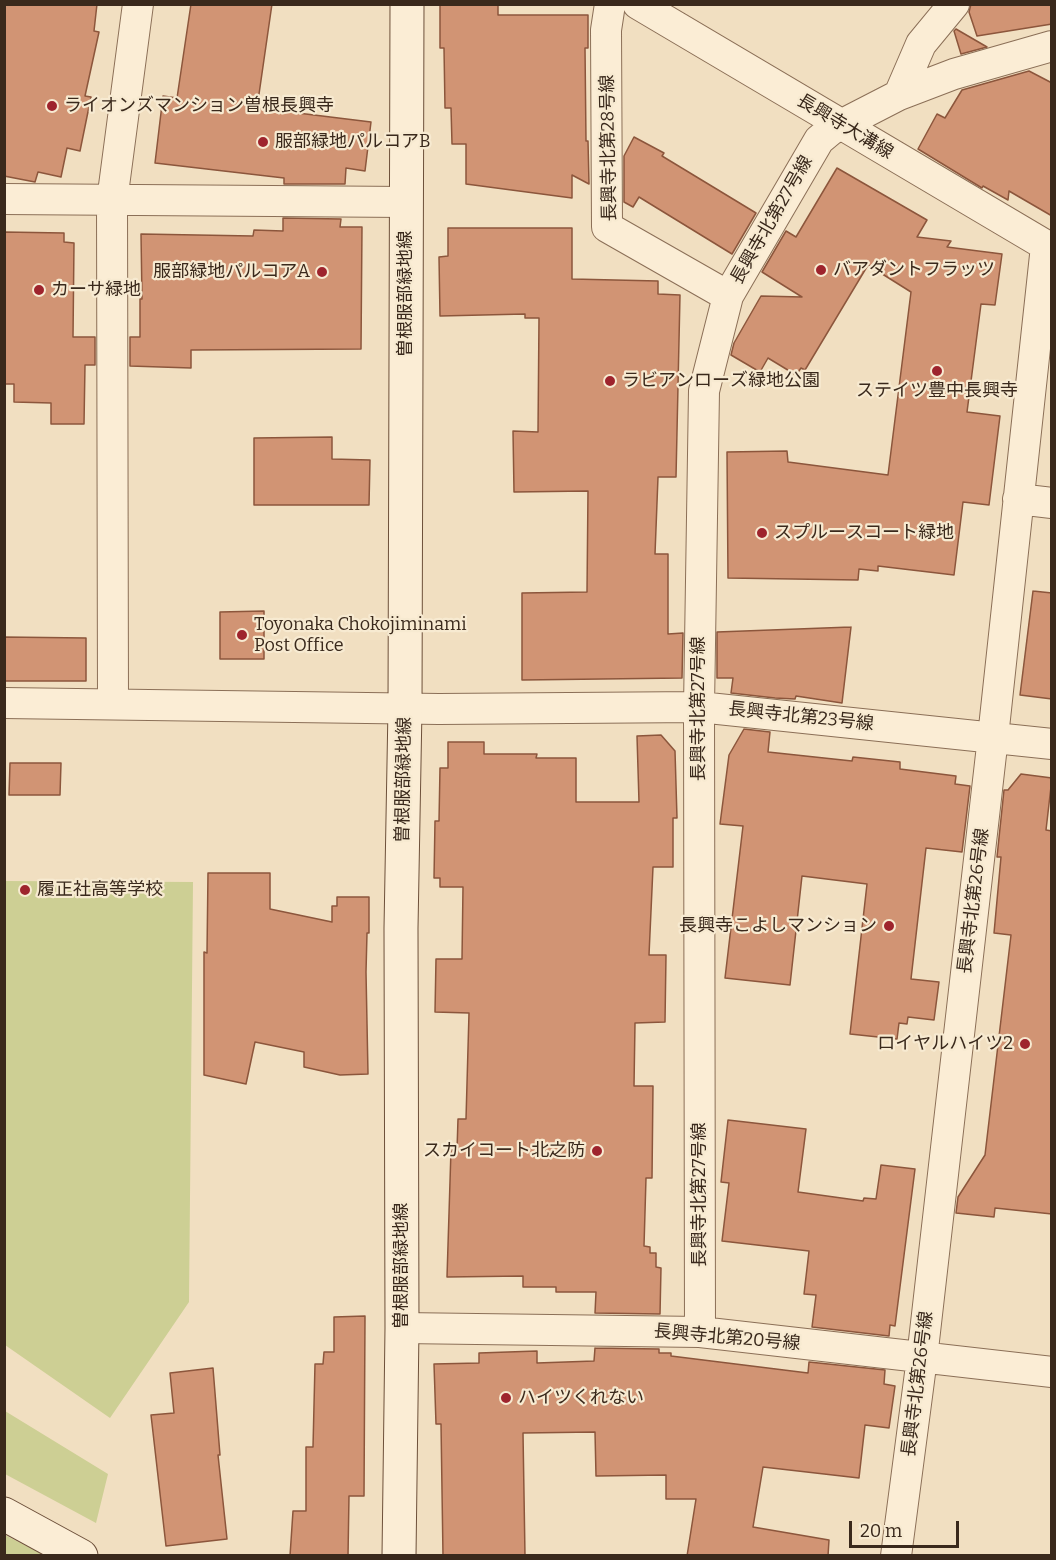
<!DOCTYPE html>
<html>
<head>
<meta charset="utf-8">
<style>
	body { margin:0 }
	#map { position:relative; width:1056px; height:1560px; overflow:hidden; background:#f1dfc1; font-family:Bitter,serif }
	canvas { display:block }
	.frame { position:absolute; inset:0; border:6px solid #3a291c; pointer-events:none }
	.scale { position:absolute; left:849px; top:1521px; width:110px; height:27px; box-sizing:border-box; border:3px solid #3a291c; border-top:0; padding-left:8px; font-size:18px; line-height:21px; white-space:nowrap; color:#3a291c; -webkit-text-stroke:4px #f7ead1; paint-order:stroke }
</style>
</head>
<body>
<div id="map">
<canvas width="1056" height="1560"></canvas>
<div class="frame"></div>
<div class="scale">20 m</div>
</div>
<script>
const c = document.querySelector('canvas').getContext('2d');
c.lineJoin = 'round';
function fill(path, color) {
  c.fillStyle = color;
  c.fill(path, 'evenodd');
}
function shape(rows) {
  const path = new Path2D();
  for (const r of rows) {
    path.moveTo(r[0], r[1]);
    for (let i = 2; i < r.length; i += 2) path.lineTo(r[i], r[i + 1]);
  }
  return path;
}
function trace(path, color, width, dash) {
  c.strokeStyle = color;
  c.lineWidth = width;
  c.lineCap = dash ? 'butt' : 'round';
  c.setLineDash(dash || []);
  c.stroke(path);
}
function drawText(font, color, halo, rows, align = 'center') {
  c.font = font + ' Bitter,"Noto Sans JP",serif';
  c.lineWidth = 4.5;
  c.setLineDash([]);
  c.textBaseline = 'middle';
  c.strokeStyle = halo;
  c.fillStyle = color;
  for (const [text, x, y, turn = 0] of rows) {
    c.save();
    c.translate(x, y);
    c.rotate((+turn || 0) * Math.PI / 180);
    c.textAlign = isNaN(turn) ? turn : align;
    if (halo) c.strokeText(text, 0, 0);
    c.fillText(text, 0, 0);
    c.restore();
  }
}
fill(shape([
	[5,881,193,882,189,1302,110,1418,5,1345],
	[5,1411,108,1474,96,1523,5,1474],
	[4,1535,5,1535,44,1555,5,1555]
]), '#cdcf94');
const building = shape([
	[4,4,97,4,94,31,99,32,85,96,91,97,80,151,67,148,61,177,38,172,35,182,4,176,4,4],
	[191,4,272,4,257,108,371,122,365,171,346,168,345,184,284,184,284,178,155,163,163,96,177,98,191,4],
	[440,4,498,4,498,15,588,15,588,48,585,48,586,141,588,141,589,184,572,175,572,198,466,184,466,144,452,144,451,108,445,108,444,48,440,48,440,4],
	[971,4,1052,4,1052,24,977,36,969,12,971,4],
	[956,29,987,47,961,54,954,31,956,29],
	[1029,71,1052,83,1052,216,1009,191,1008,200,983,186,982,188,918,149,937,114,945,118,962,90,1029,71],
	[634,137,664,153,662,156,756,213,732,254,639,197,633,207,624,202,624,156,634,137],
	[837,168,927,220,917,237,951,241,947,247,1002,254,995,305,981,304,967,412,1000,416,989,505,963,502,954,575,878,566,878,571,859,569,858,580,728,578,727,452,787,451,788,462,888,475,911,292,868,265,805,370,801,368,796,375,768,358,760,372,731,355,734,343,761,296,802,297,762,272,786,231,796,237,837,168],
	[283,218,341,219,340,227,362,227,361,349,191,350,191,368,130,366,130,337,140,337,140,299,142,299,141,234,253,236,254,230,283,231,283,218],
	[448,228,572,228,572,279,658,281,658,294,680,295,676,477,658,477,655,554,668,554,668,634,683,633,682,678,522,680,522,593,587,592,588,491,514,492,513,431,538,432,539,318,525,318,525,314,440,316,439,257,448,256,448,228],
	[4,232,64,233,64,242,74,243,73,337,95,337,95,365,85,365,84,424,51,424,51,403,14,402,14,384,4,384,4,232],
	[332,437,332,459,370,460,369,505,254,505,254,438,332,437],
	[1033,591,1052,593,1052,699,1020,695,1033,591],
	[264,611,264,659,220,659,220,612,264,611],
	[851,627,842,703,796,696,795,699,775,698,731,693,733,678,717,678,717,632,851,627],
	[4,637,86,638,86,681,4,681,4,637],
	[744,729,770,732,768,752,852,761,853,757,900,762,900,769,956,776,955,784,970,786,962,852,926,848,911,979,939,982,934,1020,908,1017,907,1024,899,1023,897,1039,850,1034,867,884,802,876,790,985,725,978,743,826,720,824,729,755,744,729],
	[661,735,675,751,677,818,673,818,673,867,653,867,649,955,666,955,665,1022,635,1023,634,1086,653,1086,652,1178,646,1178,644,1246,650,1247,650,1253,656,1253,656,1267,661,1268,660,1314,595,1313,596,1292,556,1292,556,1287,523,1287,523,1276,447,1277,451,1150,457,1150,458,1119,466,1119,469,1013,435,1012,436,959,462,959,463,887,440,887,440,878,434,878,435,821,439,821,440,768,448,768,448,742,484,742,484,754,537,754,536,758,576,758,576,802,639,802,637,736,661,735],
	[10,763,61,763,60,795,9,795,10,763],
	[1021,774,1052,778,1046,830,1052,831,1052,1214,995,1208,994,1217,956,1213,958,1197,985,1155,1011,935,994,933,1001,857,997,857,1004,790,1008,790,1021,774],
	[208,873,270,873,270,909,332,922,332,906,337,906,337,897,369,897,369,933,367,933,366,972,368,1074,340,1075,304,1067,304,1052,255,1042,246,1084,204,1075,204,952,207,953,208,873],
	[728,1120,806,1129,798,1192,863,1201,864,1198,876,1199,881,1165,915,1169,895,1326,890,1325,889,1336,812,1327,816,1295,804,1294,809,1251,722,1241,729,1183,721,1182,728,1120],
	[365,1316,364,1496,349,1496,348,1556,290,1556,293,1511,306,1511,306,1447,313,1447,315,1364,323,1364,324,1352,334,1352,334,1317,365,1316],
	[595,1348,659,1349,659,1353,671,1353,671,1356,808,1373,809,1362,885,1370,884,1384,895,1386,889,1428,865,1425,859,1478,763,1467,753,1527,829,1540,828,1556,687,1556,696,1499,666,1499,666,1475,596,1476,595,1432,523,1433,525,1556,443,1556,441,1424,436,1424,434,1364,479,1363,479,1353,537,1351,537,1363,594,1361,595,1348],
	[213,1368,220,1455,218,1455,227,1539,166,1546,151,1415,174,1413,170,1373,213,1368]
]);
fill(building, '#d19474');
trace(building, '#8c563c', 1.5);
const street = shape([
	[610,4,606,30,607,227,728,296],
	[638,4,1052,249],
	[899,95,921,44,954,4],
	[4,199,406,202],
	[1018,499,1052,503],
	[4,703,439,709,699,707,1052,744],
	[113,703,112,201,138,4],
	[402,1328,700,1332,1052,1372],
	[700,1332,699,707,704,391,728,296,819,140,831,130,899,95,954,74,1052,46],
	[896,1556,922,1358,993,737,1046,246]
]);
const secondary = shape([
	[4,1514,81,1556],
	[399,1556,402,1328,401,928,405,708,407,4]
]);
trace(street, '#8b6f57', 32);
trace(secondary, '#6d503a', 35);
trace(street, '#fbedd5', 30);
trace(secondary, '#fbedd5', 33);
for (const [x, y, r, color] of [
	[52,106,6,"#9e242d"],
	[263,142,6,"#9e242d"],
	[821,270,6,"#9e242d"],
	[322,272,6,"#9e242d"],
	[39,290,6,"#9e242d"],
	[937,371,6,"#9e242d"],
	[610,381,6,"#9e242d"],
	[762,533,6,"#9e242d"],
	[242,635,6,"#9e242d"],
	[25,890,6,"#9e242d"],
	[889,926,6,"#9e242d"],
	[1025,1044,6,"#9e242d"],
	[597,1151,6,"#9e242d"],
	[506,1398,6,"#9e242d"]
]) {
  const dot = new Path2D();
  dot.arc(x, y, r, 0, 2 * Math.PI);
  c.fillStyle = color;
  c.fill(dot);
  trace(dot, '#f7ead1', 2);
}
drawText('18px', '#3a291c', '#f7ead1', [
	["ライオンズマンション曽根長興寺",64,106],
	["服部緑地パルコアB",275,142],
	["バアダントフラッツ",833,270],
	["服部緑地パルコアA",310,272,"right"],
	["カーサ緑地",51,290],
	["ラビアンローズ緑地公園",622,381],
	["ステイツ豊中長興寺",937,391,"center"],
	["スプルースコート緑地",774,533],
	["Toyonaka Chokojiminami",254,625],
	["Post Office",254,646],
	["履正社高等学校",37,890],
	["長興寺こよしマンション",877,926,"right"],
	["ロイヤルハイツ2",1013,1044,"right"],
	["スカイコート北之防",585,1151,"right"],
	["ハイツくれない",518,1398]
], 'left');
drawText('18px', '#3a291c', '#f7ead1', [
	["長興寺大溝線",845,127,31],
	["長興寺北第28号線",609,148,-91],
	["長興寺北第27号線",772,220,-60],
	["曽根服部緑地線",406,294,-90],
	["長興寺北第27号線",699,709,-90],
	["長興寺北第23号線",801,717,6],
	["曽根服部緑地線",404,780,-89],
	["長興寺北第26号線",974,901,-83],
	["長興寺北第27号線",700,1195,-90],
	["曽根服部緑地線",402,1266,-90],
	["長興寺北第20号線",727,1338,5],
	["長興寺北第26号線",918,1384,-83]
]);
</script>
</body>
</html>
